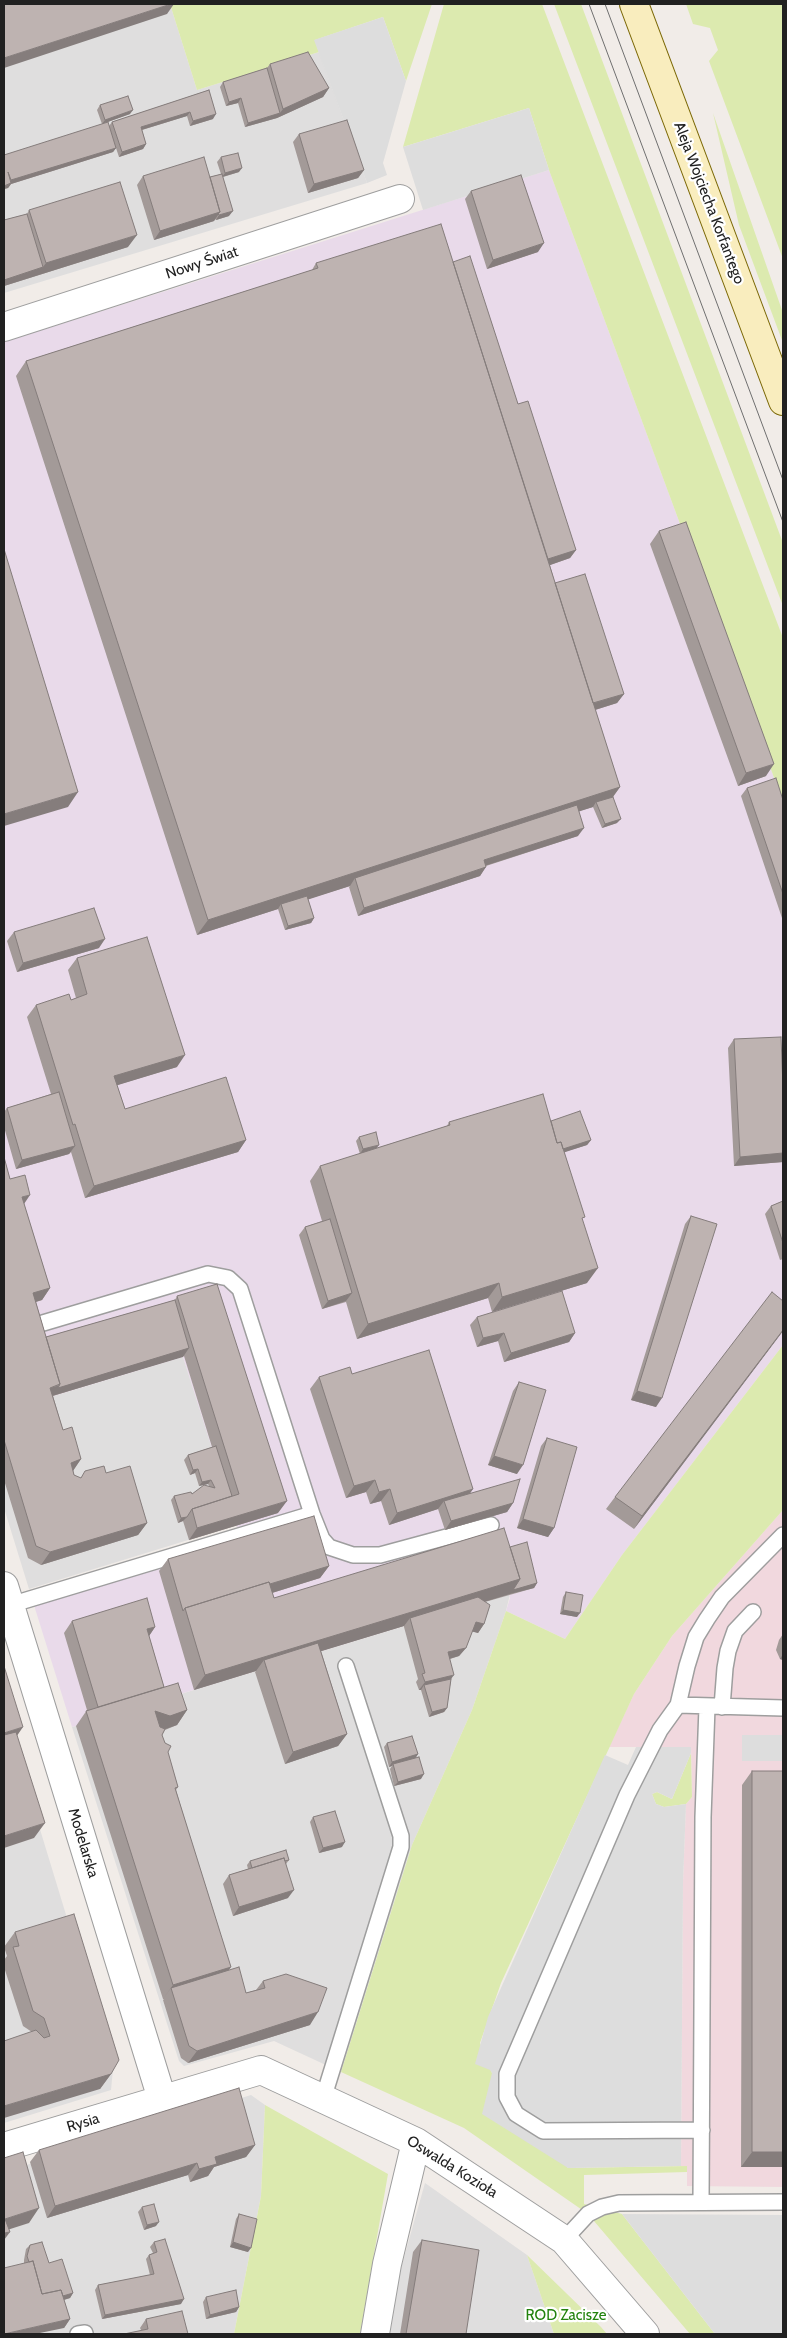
<!DOCTYPE html>
<html>
<head>
<meta charset="utf-8">
<style>
	body { margin:0 }
	#map { position:relative; width:787px; height:2338px; overflow:hidden; background:#f1ece8; font-family:Cabin,sans-serif }
	canvas { display:block }
	.frame { position:absolute; inset:0; border:5px solid #212121; pointer-events:none }
</style>
</head>
<body>
<div id="map">
<canvas width="787" height="2338"></canvas>
<div class="frame"></div>
</div>
<script>
const c = document.querySelector('canvas').getContext('2d');
c.lineJoin = 'round';
function fill(path, color) {
  c.fillStyle = color;
  c.fill(path, 'evenodd');
}
function shape(rows) {
  const path = new Path2D();
  for (const r of rows) {
    path.moveTo(r[0], r[1]);
    for (let i = 2; i < r.length; i += 2) path.lineTo(r[i], r[i + 1]);
  }
  return path;
}
function trace(path, color, width, dash) {
  c.strokeStyle = color;
  c.lineWidth = width;
  c.lineCap = dash ? 'butt' : 'round';
  c.setLineDash(dash || []);
  c.stroke(path);
}
function drawText(font, color, halo, rows, align = 'center') {
  c.font = font + ' Cabin,sans-serif';
  c.lineWidth = 4.5;
  c.setLineDash([]);
  c.textBaseline = 'middle';
  c.strokeStyle = halo;
  c.fillStyle = color;
  for (const [text, x, y, turn = 0] of rows) {
    c.save();
    c.translate(x, y);
    c.rotate((+turn || 0) * Math.PI / 180);
    c.textAlign = isNaN(turn) ? turn : align;
    if (halo) c.strokeText(text, 0, 0);
    c.fillText(text, 0, 0);
    c.restore();
  }
}
fill(shape([
	[4,4,170,4,197,90,319,52,367,183,4,293],
	[183,1357,237,1525,29,1589,4,1508,4,1411],
	[510,1594,506,1611,472,1710,412,1845,341,2072,274,2041,184,2066,179,2061,72,1727],
	[14,1744,113,2069,111,2090,4,2123,4,1747],
	[251,2095,265,2105,261,2196,234,2334,4,2334,4,2172],
	[425,2183,527,2255,554,2334,390,2334,401,2268]
]), '#dfdede');
fill(shape([
	[783,1510,783,2187,687,2186,687,2166,681,2166,683,1882,686,1804,692,1797,691,1747,609,1747,634,1694,672,1636]
]), '#f1d8de');
fill(shape([
	[549,170,783,802,783,1345,622,1555,565,1639,506,1611,510,1598,509,1594,72,1727,33,1602,241,1540,183,1357,4,1411,4,342]
]), '#e9daea');
fill(shape([
	[170,4,432,4,406,81,383,17,315,40,319,52,197,90],
	[444,4,542,4,783,638,783,802,549,170,529,108,403,147],
	[554,4,581,4,783,543,783,606],
	[686,4,783,4,783,259,709,61,718,50,710,28,693,24],
	[713,113,783,313,783,343,739,225],
	[783,1345,783,1510,672,1636,634,1694,501,1983,480,2043,492,2073,568,2168,687,2166,687,2172,584,2175,584,2204,622,2214,715,2334,690,2334,588,2214,464,2128,341,2072,412,1845,472,1710,506,1611,565,1639,622,1555],
	[691,1753,692,1797,686,1804,664,1807,656,1804,652,1794,657,1792,672,1799],
	[265,2105,388,2174,360,2334,234,2334,261,2196],
	[527,2255,601,2327,607,2334,554,2334]
]), '#dceaaf');
fill(shape([
	[383,17,406,81,383,163,387,175,367,183,314,40],
	[529,108,549,170,423,210,403,147],
	[742,1735,783,1735,783,1761,742,1761],
	[636,1747,691,1747,691,1753,672,1799,657,1792,652,1794,656,1804,664,1807,686,1804,683,1882,681,2166,568,2168,482,2114,492,2073,490,2070,475,2064,488,2017,605,1755,628,1765],
	[622,2214,783,2215,783,2334,715,2334]
]), '#ddd');
const lane = shape([
	[43,1323,208,1274,228,1278,240,1289,312,1514,322,1539,329,1547,353,1555,380,1555,491,1525],
	[10,1605,312,1514],
	[678,1705,687,1666,696,1637,707,1619,722,1597,783,1535],
	[722,1707,725,1668,728,1651,735,1631,753,1612],
	[323,2099,401,1847,401,1836,346,1666],
	[702,2130,543,2131,516,2114,507,2097,507,2074,627,1795,660,1730,678,1705,783,1708],
	[701,2202,703,1817,707,1707],
	[564,2240,588,2214,602,2207,619,2203,783,2202],
	[78,2334,85,2333]
]);
const street = shape([
	[4,327,400,199],
	[4,1586,162,2099],
	[4,2147,261,2070,416,2142,564,2240,645,2334],
	[375,2334,387,2264,416,2142]
]);
const secondary = shape([
	[634,4,783,401]
]);
trace(lane, '#9e9e9e', 18);
trace(street, '#9e9e9e', 30);
trace(secondary, '#7b6806', 30);
trace(lane, '#fff', 15);
trace(street, '#fff', 28);
trace(secondary, '#f9edbe', 28);
trace(shape([
	[589,4,783,522],
	[605,4,783,480]
]), '#6f6f6f', 1);
fill(shape([
	[270,64,329,88,323,97,277,118,245,127,238,103,226,106,220,87,223,82,267,68],
	[209,90,213,119,190,126,187,116,142,130,146,144,143,149,119,157,116,148,113,152,11,184,8,188,4,189,4,155,109,126,112,122],
	[100,105,130,114,102,124,97,110],
	[299,134,364,170,358,178,308,193,293,142],
	[221,157,239,172,223,177,229,216,216,220,215,219,214,221,154,240,137,185,143,176,210,177,221,174,217,162],
	[471,191,538,252,487,269,465,199],
	[29,210,128,247,4,286,4,220,27,214],
	[453,262,518,404,576,550,570,558,550,565,555,583,624,694,617,703,595,710,620,787,613,797,617,823,602,828,593,807,579,811,578,836,486,866,480,876,358,916,349,887,350,886,308,899,314,918,311,923,285,930,278,909,197,935,16,376,26,361,312,270,316,263],
	[659,531,766,776,738,786,650,544],
	[747,788,783,800,783,921,741,796],
	[14,932,99,948,17,972,7,941],
	[77,958,177,1067,117,1085,125,1109,246,1140,238,1152,85,1198,71,1152,69,1154,16,1169,4,1127,4,1112,7,1108,51,1094,27,1017,36,1005,71,1000,76,998,68,970],
	[734,1039,783,1087,783,1162,734,1166,728,1048],
	[551,1121,591,1140,587,1145,564,1152,582,1220,587,1283,492,1312,488,1298,357,1339,346,1302,322,1309,299,1235,305,1227,322,1221,310,1181,320,1166,360,1154,356,1141,359,1137,377,1148,447,1126,449,1122],
	[4,1157,10,1179,24,1204,50,1288,42,1300,36,1302,46,1337,175,1300,177,1296,278,1513,189,1540,183,1521,178,1523,171,1500,174,1496,192,1494,209,1486,208,1484,199,1486,195,1473,190,1475,184,1460,188,1455,212,1447,184,1356,53,1396,63,1430,81,1459,73,1470,74,1475,80,1478,106,1473,147,1523,138,1535,41,1565,28,1558,4,1480],
	[783,1201,783,1259,780,1260,765,1214,771,1206],
	[691,1216,656,1407,631,1400,685,1224],
	[783,1301,783,1331,634,1529,606,1509,615,1497],
	[477,1317,575,1333,569,1342,504,1362,498,1341,477,1347,470,1325],
	[352,1374,470,1493,513,1503,507,1512,445,1530,438,1509,389,1525,381,1501,370,1504,366,1492,346,1498,310,1389,319,1377],
	[519,1382,517,1474,488,1465,513,1391],
	[547,1438,554,1528,548,1537,517,1528,541,1446],
	[510,1547,537,1583,534,1588,485,1602,484,1624,478,1633,472,1631,466,1648,459,1656,450,1659,451,1679,447,1708,444,1712,429,1717,421,1690,419,1690,416,1682,418,1679,404,1627,404,1626,321,1651,347,1734,338,1746,285,1764,255,1672,256,1671,194,1690,159,1571,168,1559,329,1566,320,1578,272,1593,274,1598],
	[566,1592,577,1617,560,1614,563,1597],
	[72,1621,155,1627,149,1636,164,1687,187,1710,177,1725,165,1730,162,1735,178,1787,176,1790,229,1970,246,1993,256,1990,263,1981,310,2025,188,2063,181,2058,163,2000,164,1999,163,1999,76,1726,87,1710,64,1633],
	[783,1634,783,1660,780,1659,776,1650,779,1640],
	[387,1743,418,1754,415,1758,421,1779,394,1786,390,1769,392,1766,389,1767,384,1747],
	[752,1771,783,2167,741,2167,742,1785],
	[313,1817,342,1847,319,1853,310,1822],
	[289,1860,286,1864,288,1898,233,1916,223,1884,229,1875,248,1869,247,1865,250,1861],
	[15,1932,111,2074,100,2089,32,2032,23,2026,4,1967,4,1960,7,1956,4,1947],
	[255,2145,246,2157,214,2167,208,2176,190,2182,188,2175,47,2218,30,2162,39,2150],
	[142,2207,156,2226,144,2230,138,2212],
	[239,2214,248,2252,230,2247,236,2219],
	[422,2240,466,2334,400,2334,413,2252],
	[154,2242,181,2304,102,2319,95,2290,98,2285,150,2275,146,2259,149,2255,153,2253,150,2247],
	[30,2245,49,2263,73,2293,70,2298,64,2300,70,2319,64,2328,24,2263,24,2260,26,2249],
	[206,2297,239,2307,236,2312,206,2319,203,2302],
	[146,2319,188,2334,141,2330,140,2328]
]), '#a39a98');
fill(shape([
	[171,4,174,4,167,14,4,68,4,58],
	[329,88,323,97,277,118,245,127,248,123,280,113,283,109],
	[241,98,238,103,226,106,229,102],
	[133,110,130,114,102,124,105,120],
	[190,112,187,116,138,131,141,127],
	[216,114,213,119,190,126,193,121],
	[146,144,143,149,119,157,122,152],
	[116,148,113,152,11,184,8,188,4,189,4,186,8,185,11,180],
	[242,168,239,172,222,177,225,173],
	[364,170,358,178,308,193,314,184],
	[233,211,229,216,216,220,219,215],
	[220,212,214,221,154,240,160,231],
	[137,235,128,247,4,286,4,280,43,267,46,263],
	[544,243,538,252,487,269,493,260],
	[576,550,570,558,536,570,542,561],
	[624,694,617,703,582,714,588,705],
	[774,764,766,776,738,786,746,773],
	[620,787,609,802,596,802,593,807,357,883,355,878,350,886,282,908,281,904,278,909,197,935,208,920],
	[78,792,68,807,4,826,4,814],
	[621,819,617,823,602,828,605,824],
	[584,828,578,836,478,868,484,860],
	[486,867,480,876,358,916,364,908],
	[314,918,311,923,285,930,288,926],
	[105,939,99,948,17,972,23,963],
	[185,1055,177,1067,105,1089,114,1076],
	[246,1140,238,1152,85,1198,94,1186],
	[591,1140,587,1145,550,1157,553,1152],
	[379,1145,376,1149,360,1154,363,1149],
	[75,1146,69,1154,16,1169,22,1160],
	[783,1153,783,1162,734,1166,740,1157],
	[30,1195,22,1207,22,1197],
	[598,1268,587,1283,492,1312,502,1297],
	[499,1283,488,1298,357,1339,368,1324],
	[50,1288,42,1300,25,1305,33,1293],
	[352,1293,346,1301,322,1309,328,1301],
	[783,1330,783,1331,634,1529,642,1516],
	[504,1333,498,1341,477,1347,483,1338],
	[575,1333,569,1342,504,1362,511,1353],
	[189,1348,183,1357,52,1396,50,1388],
	[637,1391,662,1398,656,1407,631,1400],
	[494,1456,523,1465,517,1474,488,1465],
	[81,1459,73,1471,71,1463],
	[198,1469,195,1473,190,1475,193,1470],
	[211,1480,208,1484,199,1486,202,1482],
	[375,1480,366,1492,346,1498,354,1486],
	[390,1489,381,1501,370,1504,379,1492],
	[473,1489,465,1501,444,1501,438,1509,389,1525,397,1513],
	[287,1501,278,1513,189,1540,197,1528],
	[513,1503,507,1512,445,1530,451,1521],
	[187,1517,183,1521,178,1523,181,1518],
	[523,1519,554,1528,548,1537,517,1528],
	[147,1523,138,1535,41,1565,50,1552],
	[329,1566,320,1578,188,1619,186,1610],
	[520,1579,537,1583,534,1588,510,1594,412,1624,410,1618,404,1626,266,1668,264,1660,256,1671,194,1690,205,1675],
	[563,1610,580,1613,577,1617,560,1614],
	[476,1622,484,1624,478,1633,470,1631],
	[155,1627,147,1639,147,1629],
	[466,1648,459,1656,442,1661,448,1652],
	[783,1654,783,1660,780,1659],
	[454,1675,448,1683,424,1685,421,1690,419,1690,425,1682],
	[447,1708,444,1712,429,1717,432,1712],
	[187,1710,177,1725,160,1731,155,1711],
	[23,1727,10,1746,4,1747,4,1733],
	[347,1734,338,1746,285,1764,293,1752],
	[418,1754,415,1759,393,1764,392,1766,389,1767,392,1762],
	[424,1774,421,1779,394,1786,398,1782],
	[45,1823,34,1838,4,1848,4,1836],
	[345,1842,342,1847,319,1853,323,1848],
	[294,1890,288,1898,233,1916,239,1907],
	[231,1967,221,1982,171,1988,163,1999,173,1985],
	[318,2012,310,2025,188,2063,197,2051],
	[111,2074,100,2089,4,2118,4,2106],
	[255,2145,246,2157,214,2167,208,2176,190,2182,199,2169,215,2157],
	[752,2152,783,2152,783,2167,741,2167],
	[197,2163,188,2175,47,2218,55,2206],
	[39,2208,29,2223,4,2231,5,2219],
	[159,2222,156,2226,144,2230,147,2225],
	[10,2232,4,2240,4,2233],
	[233,2242,251,2248,248,2252,230,2247],
	[73,2293,70,2298,56,2302,59,2297],
	[184,2299,181,2304,102,2319,105,2315],
	[239,2307,236,2312,206,2319,210,2315],
	[70,2319,64,2328,35,2334,4,2334]
]), '#857d7c');
const building = shape([
	[4,4,171,4,4,58,4,4],
	[308,52,329,88,283,109,270,64,308,52],
	[267,68,280,113,248,123,241,98,229,102,223,82,267,68],
	[209,90,216,114,193,121,190,112,141,127,146,144,122,152,112,122,209,90],
	[128,96,133,110,105,120,100,105,128,96],
	[347,120,364,170,314,184,299,134,347,120],
	[108,122,116,148,11,180,8,172,11,183,4,186,4,155,108,122],
	[238,153,242,168,225,173,221,157,238,153],
	[204,157,220,212,160,231,143,176,204,157],
	[222,174,233,211,219,215,218,214,220,212,210,177,222,174],
	[521,175,544,243,493,260,471,191,521,175],
	[120,182,137,235,46,263,29,210,120,182],
	[27,214,43,267,4,280,4,220,27,214],
	[441,224,620,787,208,920,26,361,318,268,316,263,441,224],
	[470,256,518,404,528,401,576,550,548,559,453,262,470,256],
	[686,522,774,764,746,773,659,531,686,522],
	[4,549,78,792,4,814,4,549],
	[585,574,624,694,593,703,555,583,585,574],
	[776,778,783,800,783,894,747,788,776,778],
	[613,797,621,819,605,824,596,802,613,797],
	[577,805,584,828,484,860,486,867,364,908,355,878,577,805],
	[307,896,314,918,288,926,281,904,307,896],
	[94,908,105,939,23,963,14,932,94,908],
	[147,937,185,1055,114,1076,125,1109,226,1077,246,1140,94,1186,75,1124,73,1125,36,1005,69,994,71,1000,87,994,77,958,147,937],
	[781,1037,783,1087,783,1153,740,1157,734,1039,781,1037],
	[59,1092,75,1146,22,1160,7,1108,59,1092],
	[543,1094,557,1143,561,1142,585,1217,582,1218,598,1268,502,1297,499,1283,368,1324,320,1166,450,1125,449,1122,543,1094],
	[580,1111,591,1140,563,1149,561,1142,557,1143,551,1121,580,1111],
	[376,1132,379,1145,363,1149,359,1137,376,1132],
	[4,1157,10,1179,25,1175,30,1195,22,1197,50,1288,33,1293,60,1384,50,1388,63,1430,72,1427,81,1459,71,1463,74,1475,81,1478,85,1471,104,1466,106,1473,130,1466,147,1523,50,1552,36,1546,4,1440,4,1157],
	[783,1201,783,1243,771,1206,783,1201],
	[691,1216,717,1224,662,1398,637,1391,691,1216],
	[330,1219,352,1293,328,1301,305,1227,330,1219],
	[217,1284,287,1501,197,1528,192,1509,239,1494,177,1296,217,1284],
	[562,1291,575,1333,511,1353,504,1333,483,1338,477,1317,562,1291],
	[772,1292,783,1301,783,1330,642,1516,615,1497,772,1292],
	[175,1300,189,1348,58,1388,60,1384,46,1337,175,1300],
	[429,1350,473,1489,397,1513,390,1489,379,1492,375,1480,354,1486,319,1377,350,1367,352,1374,429,1350],
	[519,1382,546,1390,523,1465,494,1456,519,1382],
	[547,1438,577,1447,554,1528,523,1519,547,1438],
	[216,1446,232,1496,192,1509,187,1517,181,1518,174,1496,191,1492,192,1494,204,1485,215,1488,211,1480,202,1482,198,1469,193,1470,188,1455,216,1446],
	[520,1479,513,1503,451,1521,444,1501,520,1479],
	[314,1516,329,1566,270,1584,269,1582,185,1608,183,1611,168,1559,314,1516],
	[504,1528,520,1579,205,1675,185,1608,269,1582,274,1598,504,1528],
	[527,1542,537,1583,513,1590,520,1579,510,1547,527,1542],
	[566,1592,583,1595,580,1613,563,1610,566,1592],
	[478,1597,490,1605,484,1624,476,1622,466,1648,448,1652,454,1675,425,1682,422,1674,425,1673,410,1618,478,1597],
	[147,1598,155,1627,147,1629,164,1687,98,1707,72,1621,147,1598],
	[318,1643,347,1734,293,1752,264,1660,318,1643],
	[4,1666,23,1727,4,1733,4,1666],
	[451,1679,447,1708,432,1712,424,1685,451,1679],
	[178,1683,187,1710,170,1716,155,1711,160,1727,165,1729,162,1735,165,1743,171,1746,168,1752,178,1787,175,1788,231,1967,173,1985,86,1711,178,1683],
	[16,1732,45,1823,4,1836,4,1735,16,1732],
	[412,1736,418,1754,392,1762,387,1743,412,1736],
	[419,1757,424,1774,398,1782,393,1764,419,1757],
	[752,1771,783,1771,783,2152,752,2152,752,1771],
	[335,1811,345,1842,323,1848,313,1817,335,1811],
	[286,1850,289,1860,285,1861,284,1858,252,1868,250,1861,286,1850],
	[284,1858,294,1890,239,1907,229,1875,284,1858],
	[74,1914,119,2060,111,2074,4,2106,4,2041,36,2030,44,2038,50,2036,44,2018,33,2011,13,1947,19,1946,15,1932,74,1914],
	[239,1967,246,1993,265,1988,263,1981,286,1974,327,1988,318,2012,197,2051,189,2046,171,1988,239,1967],
	[239,2088,255,2145,215,2157,217,2164,199,2169,197,2163,55,2206,39,2150,239,2088],
	[23,2152,39,2208,5,2219,10,2232,4,2233,4,2158,23,2152],
	[154,2204,159,2222,147,2225,142,2207,154,2204],
	[239,2214,257,2219,251,2248,233,2242,239,2214],
	[165,2239,184,2299,105,2315,98,2285,154,2274,149,2255,157,2252,154,2242,165,2239],
	[422,2240,479,2250,466,2334,406,2334,422,2240],
	[42,2242,49,2263,62,2259,73,2293,63,2296,61,2290,42,2294,33,2261,29,2262,27,2256,30,2245,42,2242],
	[33,2261,42,2294,61,2290,70,2319,4,2334,4,2268,33,2261],
	[236,2290,239,2307,210,2315,206,2297,236,2290],
	[182,2311,188,2334,124,2334,148,2329,146,2319,182,2311]
]);
fill(building, '#beb3b1');
trace(building, '#857d7c', 1);
drawText('15px', '#212121', '#fff', [
	["Aleja Wojciecha Korfantego",709,203,69],
	["Nowy Świat",202,263,-18],
	["Modelarska",83,1843,73],
	["Rysia",83,2123,-17],
	["Oswalda Kozioła",452,2167,32]
]);
drawText('15px', '#22820d', '#fff', [
	["ROD Zacisze",566,2316]
]);
</script>
</body>
</html>
